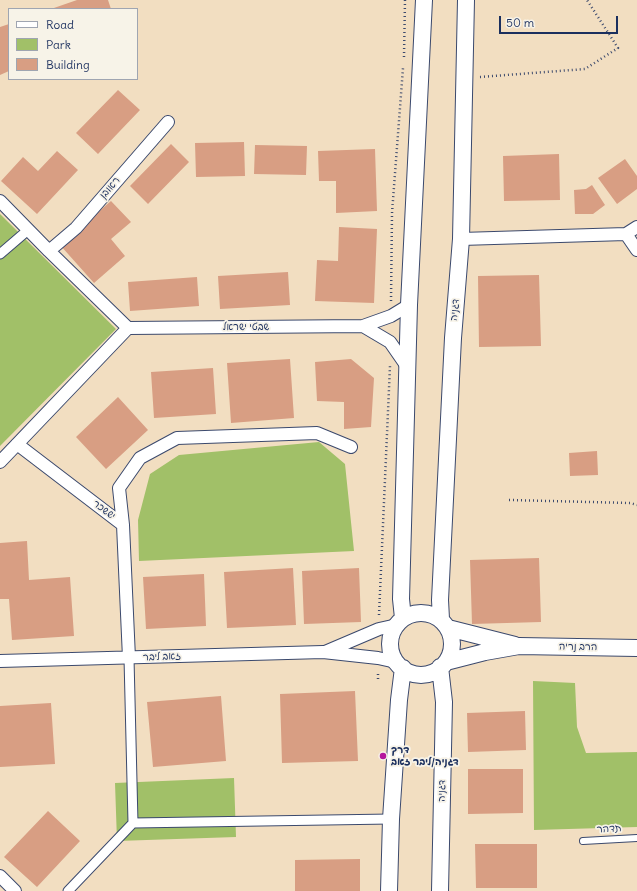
<!DOCTYPE html>
<html>
<head>
<meta charset="utf-8">
<style>
	body { margin:0 }
	#map { position:relative; width:637px; height:891px; overflow:hidden; background:#f2dec1; font-family:Delius,sans-serif }
	canvas { display:block }
	.legend { position:absolute; left:8px; top:8px; width:130px; height:72px; box-sizing:border-box; background:#f7f3e8; border:1px solid #9fa5b1; margin:0; padding:5px 7px; list-style:none; font-size:12px; color:#1b2f5e }
	.legend li { display:flex; align-items:center; gap:8px; height:20px }
	.legend b { width:20px; border:1px solid #9fa5b1 }
	.scale { position:absolute; left:499px; top:16px; width:119px; height:18px; box-sizing:border-box; border:2px solid #1b2f5e; border-top:0; padding-left:5px; font-size:12px; line-height:14px; white-space:nowrap; color:#1b2f5e; -webkit-text-stroke:3px #f7f3e8; paint-order:stroke }
</style>
</head>
<body>
<div id="map">
<canvas width="637" height="891"></canvas>
<ul class="legend">
<li><b style="height:5px;background:#fff"></b>Road</li>
<li><b style="height:11px;background:#a1c068"></b>Park</li>
<li><b style="height:11px;background:#d89e83"></b>Building</li>
</ul>
<div class="scale">50 m</div>
</div>
<script>
const c = document.querySelector('canvas').getContext('2d');
c.lineJoin = 'round';
function fill(path, color) {
  c.fillStyle = color;
  c.fill(path, 'evenodd');
}
function shape(rows) {
  const path = new Path2D();
  for (const r of rows) {
    if (r.length === 3) {
      path.moveTo(r[0] + r[2], r[1]);
      path.arc(r[0], r[1], r[2], 0, 2 * Math.PI);
      continue;
    }
    path.moveTo(r[0], r[1]);
    for (let i = 2; i < r.length; i += 2) path.lineTo(r[i], r[i + 1]);
  }
  return path;
}
function trace(path, color, width, dash) {
  c.strokeStyle = color;
  c.lineWidth = width;
  c.lineCap = dash ? 'butt' : 'round';
  c.setLineDash(dash || []);
  c.stroke(path);
}
function drawText(font, color, halo, rows, align = 'center') {
  c.font = font + ' Delius,"Playpen Sans Hebrew",sans-serif';
  c.lineWidth = 3.5;
  c.setLineDash([]);
  c.textBaseline = 'middle';
  c.strokeStyle = halo;
  c.fillStyle = color;
  for (const [text, x, y, turn = 0] of rows) {
    c.save();
    c.translate(x, y);
    c.rotate((+turn || 0) * Math.PI / 180);
    c.textAlign = isNaN(turn) ? turn : align;
    if (halo) c.strokeText(text, 0, 0);
    c.fillText(text, 0, 0);
    c.restore();
  }
}
fill(shape([
	[0,214,116,329,0,446],
	[319,442,345,464,354,551,139,561,138,520,150,474,179,455],
	[533,681,575,683,577,727,586,753,637,752,637,827,534,830],
	[234,778,236,837,117,841,115,783]
]), '#a1c068');
fill(shape([
	[77,0,108,0,111,9,51,9],
	[9,24,9,71,0,75,0,27],
	[118,90,140,110,98,154,76,133],
	[244,142,245,176,196,177,195,143],
	[171,144,189,162,148,204,130,186],
	[255,145,307,146,306,175,254,174],
	[375,149,377,211,336,213,336,181,319,181,318,151],
	[57,151,78,170,37,214,1,181,23,157,38,171],
	[559,154,560,200,504,201,503,156],
	[625,159,637,176,637,189,617,204,598,178],
	[592,185,605,205,593,214,575,214,574,190,586,189],
	[111,201,131,222,111,239,125,256,94,283,60,245],
	[339,227,377,229,374,303,315,301,317,260,338,261],
	[288,272,290,305,220,309,218,276],
	[539,275,541,346,479,347,478,276],
	[197,277,199,306,130,311,128,282],
	[290,359,294,418,231,423,227,363],
	[351,359,374,378,371,427,344,429,344,402,317,401,315,362],
	[213,368,216,414,154,418,151,372],
	[118,397,148,430,106,469,76,437],
	[597,451,598,475,570,476,569,453],
	[27,541,29,580,70,577,74,636,12,640,9,599,0,599,0,543],
	[539,558,541,622,472,624,470,560],
	[293,568,296,625,227,628,224,572],
	[359,568,361,622,304,624,302,571],
	[204,574,206,626,146,629,143,577],
	[355,691,358,761,282,763,280,694],
	[221,696,226,761,153,767,147,702],
	[51,703,55,764,0,767,0,706],
	[525,711,526,750,468,752,467,713],
	[468,769,523,769,523,813,468,814],
	[48,811,80,841,37,887,4,857],
	[475,844,537,844,537,888,476,888],
	[360,859,360,891,295,891,295,860]
]), '#d89e83');
const service = shape([
	[583,841,637,838]
]);
const pedestrian = shape([
	[0,254,28,230],
	[129,658,133,823,391,819],
	[68,891,133,823]
]);
const minor = shape([
	[0,201,49,251,128,328,363,326,391,316,409,305],
	[626,234,637,250],
	[626,234,637,227],
	[461,239,626,234],
	[49,251,76,228,168,122],
	[363,326,390,342,408,368],
	[17,444,123,525,129,658],
	[0,462,128,328],
	[123,525,119,488,140,458,177,438,317,433,351,447],
	[325,652,379,629,397,625],
	[0,661,323,652,378,658,396,662],
	[0,876,15,891]
]);
const tertiary = shape([
	[421,644,31],
	[403,618,401,599,409,305,424,0],
	[441,619,440,600,453,338,461,239,466,0],
	[448,628,515,645],
	[446,662,485,652,519,646,637,648],
	[440,667,444,702,440,891],
	[389,891,391,819,399,700,403,668]
]);
trace(service, '#3b496d', 8);
trace(pedestrian, '#3b496d', 11);
trace(minor, '#3b496d', 14);
trace(tertiary, '#3b496d', 18);
trace(shape([
	[404,57,405,0],
	[480,77,585,69,618,48,587,0],
	[391,301,392,213,403,68],
	[509,500,630,503,637,505],
	[379,615,390,366],
	[378,679,378,672]
]), '#3b496d', 2.5, [1, 3]);
trace(service, '#fff', 6);
trace(pedestrian, '#fff', 9);
trace(minor, '#fff', 12);
trace(tertiary, '#fff', 16);
for (const [x, y, r, color] of [
	[383,756,4,"#b5179e"]
]) {
  const dot = new Path2D();
  dot.arc(x, y, r, 0, 2 * Math.PI);
  c.fillStyle = color;
  c.fill(dot);
  trace(dot, '#f7f3e8', 1.5);
}
drawText('10px', '#1b2f5e', '#f7f3e8', [
	["ראובן",110,188,-49],
	["דגניה",455,310,-85],
	["שבטי ישראל",246,327],
	["יששכר",104,510,37],
	["הרב נריה",578,647,1],
	["זאב ליבר",162,657,-2],
	["דגניה",442,791,-89],
	["תדהר",609,829,-3]
]);
drawText('bold 10px', '#1b2f5e', '#f7f3e8', [
	["דרך",391,750],
	["דגניה/ליבר זאב",391,762]
], 'left');
</script>
</body>
</html>
